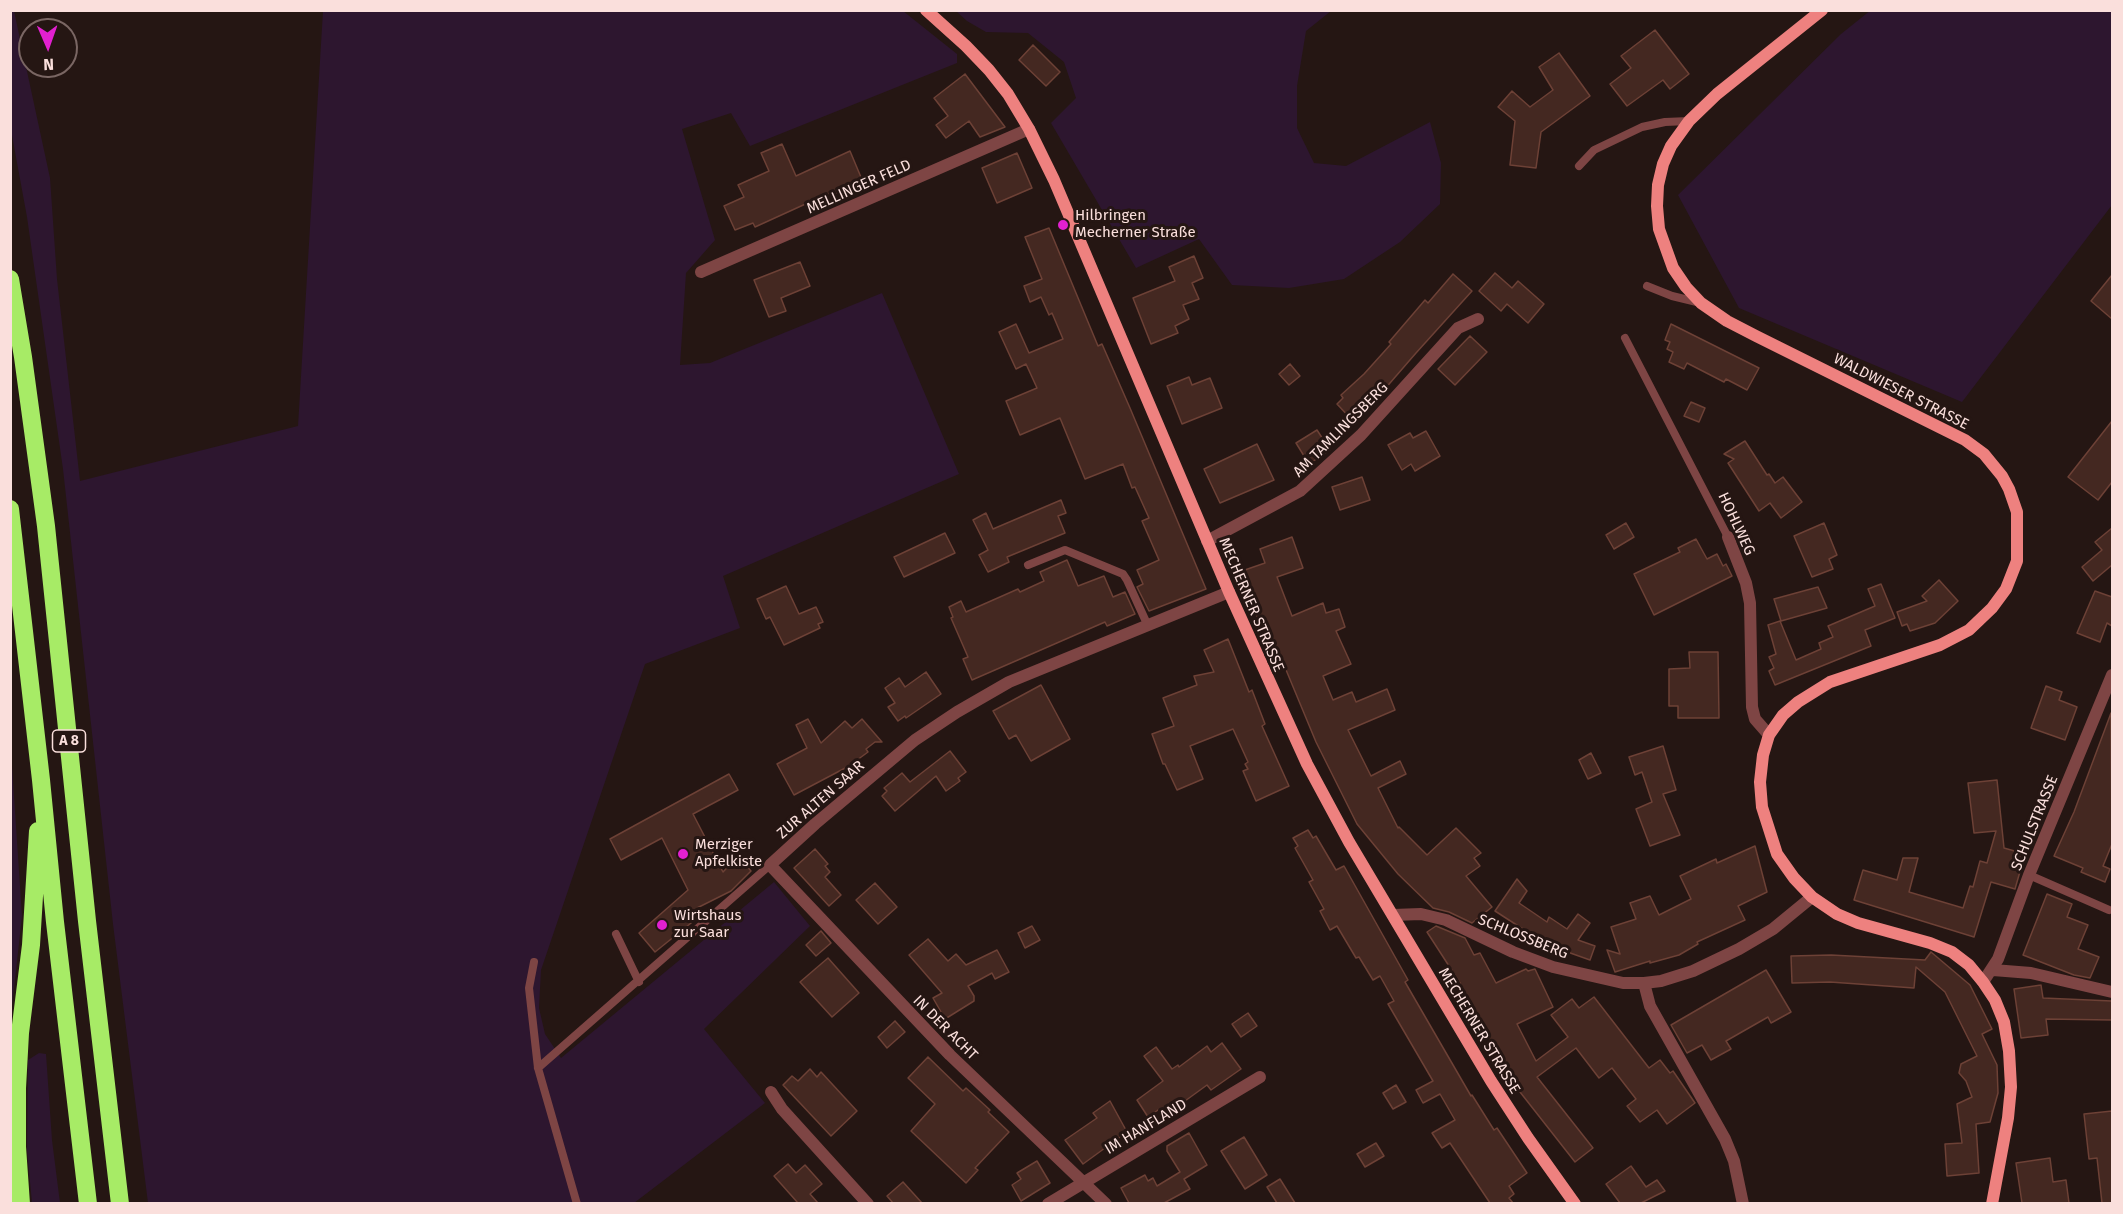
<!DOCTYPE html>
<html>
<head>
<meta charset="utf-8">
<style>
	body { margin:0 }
	#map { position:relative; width:2123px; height:1214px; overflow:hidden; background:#251613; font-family:"Fira Sans",sans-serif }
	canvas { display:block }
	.frame { position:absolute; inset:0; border:12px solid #fadfdc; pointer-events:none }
	.north { position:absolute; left:18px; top:18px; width:60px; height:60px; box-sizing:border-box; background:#251613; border:2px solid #7a6663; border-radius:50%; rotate:178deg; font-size:16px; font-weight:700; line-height:24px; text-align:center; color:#fadfdc }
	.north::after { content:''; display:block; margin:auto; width:21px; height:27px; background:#e220d0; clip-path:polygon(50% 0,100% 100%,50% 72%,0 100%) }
</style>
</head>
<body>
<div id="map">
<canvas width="2123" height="1214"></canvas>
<div class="frame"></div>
<div class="north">N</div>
</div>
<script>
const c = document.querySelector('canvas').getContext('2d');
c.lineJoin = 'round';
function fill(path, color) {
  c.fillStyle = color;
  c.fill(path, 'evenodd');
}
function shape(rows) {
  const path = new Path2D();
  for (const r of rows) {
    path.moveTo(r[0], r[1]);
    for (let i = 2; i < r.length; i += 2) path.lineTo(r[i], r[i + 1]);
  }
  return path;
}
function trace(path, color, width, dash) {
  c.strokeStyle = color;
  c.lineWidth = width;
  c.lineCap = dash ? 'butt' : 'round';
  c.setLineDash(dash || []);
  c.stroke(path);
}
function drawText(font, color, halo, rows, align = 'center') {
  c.font = font + ' "Fira Sans",sans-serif';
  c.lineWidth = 6;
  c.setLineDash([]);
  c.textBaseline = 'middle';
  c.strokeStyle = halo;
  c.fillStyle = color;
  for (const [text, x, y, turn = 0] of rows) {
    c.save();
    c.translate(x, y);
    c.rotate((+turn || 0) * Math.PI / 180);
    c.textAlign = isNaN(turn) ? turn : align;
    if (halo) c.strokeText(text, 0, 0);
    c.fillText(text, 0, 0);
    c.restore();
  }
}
fill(shape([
	[1871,10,2112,11,2112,205,1962,402,1739,308,1678,195,1841,34],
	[10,11,14,11,50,178,57,279,80,481,298,426,323,11,903,11,957,54,957,63,750,146,731,113,682,129,715,240,686,273,680,365,710,363,882,293,959,474,723,576,740,628,645,664,541,970,539,1008,545,1034,561,1058,774,882,810,926,704,1029,765,1103,634,1203,148,1203,113,924,63,469,27,217,11,130],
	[956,11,1331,11,1306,31,1297,86,1297,128,1314,163,1346,166,1430,122,1441,163,1440,204,1400,242,1344,279,1289,288,1232,285,1199,239,1136,268,1051,123,1076,98,1064,62,1028,33,986,32,967,21],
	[11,751,22,916,11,1016,10,751],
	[39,1053,46,1054,52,1140,60,1203,32,1203,27,1150,28,1060]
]), '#2d162f');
const building = shape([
	[1655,30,1689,74,1670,89,1663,80,1627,106,1610,84,1631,68,1621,56,1655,30],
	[1033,45,1060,72,1046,86,1019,60,1033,45],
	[1559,53,1590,96,1541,132,1536,168,1510,165,1515,121,1498,107,1512,91,1530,107,1553,90,1539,67,1559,53],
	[965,74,1005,127,980,137,969,121,946,138,936,125,948,116,934,98,965,74],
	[782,144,796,176,850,151,863,182,835,194,834,191,755,227,753,223,735,230,724,206,744,197,738,185,769,171,761,153,782,144],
	[1017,153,1032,188,997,203,982,168,1017,153],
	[1049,228,1098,346,1102,344,1130,408,1206,589,1149,611,1137,587,1143,584,1137,570,1159,560,1142,521,1149,518,1135,487,1132,488,1123,464,1085,479,1060,418,1020,435,1006,401,1037,388,1026,364,1016,369,999,332,1016,324,1029,353,1063,339,1052,313,1049,315,1041,297,1030,302,1024,286,1042,279,1025,237,1049,228],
	[1194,256,1203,278,1192,283,1199,299,1183,305,1189,319,1175,326,1178,333,1151,344,1133,298,1175,281,1169,267,1194,256],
	[800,262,810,286,781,298,786,311,769,317,754,280,800,262],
	[1495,273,1512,288,1518,281,1544,304,1528,323,1507,304,1501,311,1479,291,1495,273],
	[1453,274,1472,291,1416,353,1377,398,1378,399,1361,416,1358,412,1351,419,1337,404,1343,398,1341,395,1364,374,1391,344,1389,342,1425,300,1428,303,1453,274],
	[2112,275,2112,319,2091,301,2112,275],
	[1671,324,1759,368,1747,390,1726,379,1724,382,1687,363,1684,369,1669,362,1673,352,1667,349,1670,342,1665,340,1671,324],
	[1470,336,1487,352,1455,385,1438,369,1470,336],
	[1290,364,1300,376,1289,385,1279,374,1290,364],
	[1189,377,1192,385,1210,378,1222,408,1182,424,1167,386,1189,377],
	[1691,402,1705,408,1699,422,1684,416,1691,402],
	[2112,421,2112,482,2098,500,2068,477,2112,421],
	[1317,430,1330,450,1309,464,1296,443,1317,430],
	[1426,431,1440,456,1415,471,1411,464,1402,470,1388,445,1410,433,1413,438,1426,431],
	[1745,441,1767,475,1769,474,1775,483,1783,477,1802,502,1781,518,1770,503,1759,511,1728,463,1734,459,1724,454,1745,441],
	[1257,444,1274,480,1220,503,1204,469,1257,444],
	[1362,477,1370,500,1340,510,1332,487,1362,477],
	[1061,500,1066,513,1058,516,1065,533,1007,557,1009,562,988,572,979,555,988,550,973,520,986,513,993,529,1061,500],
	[1626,523,1634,537,1614,549,1606,535,1626,523],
	[1824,523,1837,555,1829,559,1833,569,1812,577,1794,536,1824,523],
	[2112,528,2112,565,2093,581,2082,567,2102,550,2095,542,2112,528],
	[945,533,955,553,904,577,894,557,945,533],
	[1292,537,1303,568,1277,577,1292,616,1323,603,1326,613,1339,609,1345,627,1336,631,1351,664,1323,676,1333,700,1352,692,1356,702,1387,689,1395,710,1348,730,1371,776,1400,761,1406,774,1378,788,1398,828,1399,827,1427,855,1456,828,1481,853,1474,858,1480,866,1466,876,1492,907,1472,923,1449,912,1433,908,1398,874,1357,824,1316,742,1279,653,1273,655,1239,572,1265,563,1260,549,1292,537],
	[1696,539,1707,559,1717,554,1723,566,1726,564,1732,576,1654,615,1634,574,1680,552,1678,548,1696,539],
	[1067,560,1078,586,1104,576,1113,597,1125,592,1135,614,1107,626,1105,622,972,680,963,659,968,657,951,618,953,617,949,607,961,601,966,612,1018,589,1020,592,1044,581,1040,572,1067,560],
	[1939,580,1958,601,1935,623,1910,631,1907,624,1902,626,1897,612,1927,601,1922,596,1939,580],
	[1881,584,1895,618,1865,630,1871,646,1775,685,1769,671,1774,668,1769,657,1776,654,1768,625,1780,621,1796,660,1821,649,1819,643,1833,637,1828,626,1875,606,1868,589,1881,584],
	[786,586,799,614,816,607,823,622,818,624,820,628,784,645,770,617,766,619,757,599,786,586],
	[1818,587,1827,608,1781,621,1774,599,1818,587],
	[2095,591,2112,597,2112,626,2107,623,2100,642,2077,633,2095,591],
	[1228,639,1249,692,1252,690,1265,724,1262,726,1289,786,1256,801,1243,771,1248,769,1245,764,1248,762,1233,729,1190,746,1203,779,1177,790,1165,764,1163,764,1152,734,1174,726,1163,698,1197,685,1194,676,1214,672,1204,650,1228,639],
	[1689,652,1718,652,1719,718,1678,718,1678,706,1669,706,1669,669,1690,668,1689,652],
	[926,672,941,694,906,718,905,716,898,721,888,707,895,703,885,688,899,678,905,687,926,672],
	[1041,685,1070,739,1031,761,1016,735,1009,739,993,711,1041,685],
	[2046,686,2062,692,2059,700,2077,707,2065,740,2031,728,2046,686],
	[2111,713,2112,844,2103,866,2110,869,2105,882,2081,872,2083,868,2054,856,2074,812,2111,713],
	[808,719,821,743,845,721,852,728,862,719,882,742,875,742,866,749,868,752,849,766,794,795,777,764,807,748,796,725,808,719],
	[1663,746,1676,790,1663,794,1680,835,1650,846,1636,809,1652,802,1642,772,1635,775,1629,757,1663,746],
	[950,751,966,772,958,778,960,781,946,791,936,776,895,811,882,796,887,791,884,788,902,773,910,782,950,751],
	[1591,753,1601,773,1588,779,1579,760,1591,753],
	[729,774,738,790,693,814,723,872,738,856,751,871,731,891,697,908,701,915,655,952,639,933,688,890,662,838,621,860,610,839,729,774],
	[1997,780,2004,848,2025,854,2015,889,1991,882,1974,937,1854,900,1863,870,1897,880,1903,858,1918,858,1909,892,1963,908,1970,886,1973,887,1980,861,1987,863,1996,831,1974,833,1968,783,1997,780],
	[1308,830,1313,838,1316,836,1336,870,1344,866,1408,980,1405,982,1471,1096,1472,1095,1494,1130,1497,1128,1527,1173,1509,1186,1514,1194,1509,1198,1513,1203,1490,1203,1450,1143,1442,1148,1432,1133,1455,1120,1440,1094,1423,1103,1416,1090,1433,1081,1388,1004,1394,1001,1380,976,1373,980,1359,957,1356,958,1337,926,1330,930,1320,911,1324,909,1309,882,1313,880,1295,848,1298,846,1293,838,1308,830],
	[1755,846,1767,892,1738,906,1745,920,1697,942,1698,944,1679,955,1650,963,1650,961,1615,972,1607,950,1620,954,1611,927,1636,919,1630,903,1650,896,1659,915,1691,899,1680,876,1716,859,1717,863,1755,846],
	[815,849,828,864,825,866,830,872,825,877,841,895,829,906,794,868,815,849],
	[1517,879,1527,891,1519,903,1547,922,1549,917,1567,929,1578,914,1590,923,1578,940,1595,946,1590,960,1559,949,1557,951,1495,911,1517,879],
	[875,883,897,907,878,924,856,900,875,883],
	[2047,894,2072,904,2067,917,2088,925,2078,949,2099,957,2090,978,2074,975,2023,955,2047,894],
	[1032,926,1040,940,1025,948,1018,933,1032,926],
	[1436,926,1465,938,1474,955,1480,953,1496,983,1526,969,1528,971,1535,969,1553,1007,1517,1024,1536,1061,1568,1037,1551,1015,1572,999,1579,1008,1594,997,1649,1068,1660,1060,1670,1073,1673,1071,1695,1103,1667,1124,1657,1110,1640,1122,1627,1106,1636,1099,1612,1068,1599,1078,1576,1048,1537,1077,1593,1148,1575,1162,1509,1078,1460,983,1427,932,1436,926],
	[821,931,831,943,816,956,806,945,821,931],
	[928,939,948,961,956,954,966,965,997,950,1009,972,995,979,992,973,968,986,974,996,974,1001,945,1019,933,998,942,993,909,955,928,939],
	[1931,952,1970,985,1992,1029,1982,1034,1997,1065,1998,1093,1990,1122,1976,1124,1979,1173,1947,1176,1945,1144,1962,1143,1957,1104,1972,1097,1966,1081,1959,1073,1961,1064,1977,1056,1945,992,1916,967,1914,988,1830,982,1792,983,1791,956,1831,955,1925,960,1931,952],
	[828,958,859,993,832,1017,800,982,828,958],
	[1766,970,1791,1012,1771,1023,1768,1017,1726,1041,1731,1049,1711,1060,1702,1045,1687,1053,1671,1025,1766,970],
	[2041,985,2043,998,2112,1001,2112,1020,2046,1019,2048,1035,2021,1038,2014,989,2041,985],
	[1248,1013,1257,1026,1241,1037,1232,1024,1248,1013],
	[895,1021,905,1032,887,1048,878,1037,895,1021],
	[1222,1043,1241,1069,1211,1090,1207,1085,1163,1117,1158,1110,1148,1117,1137,1100,1163,1081,1144,1056,1156,1047,1172,1069,1178,1065,1179,1067,1207,1046,1211,1052,1222,1043],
	[928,1057,963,1091,966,1088,990,1110,988,1112,1009,1132,975,1168,978,1170,966,1183,911,1131,935,1104,908,1078,928,1057],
	[810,1069,817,1077,821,1072,857,1111,831,1136,783,1085,792,1076,798,1081,810,1069],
	[1396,1085,1406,1102,1393,1109,1383,1093,1396,1085],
	[1110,1101,1127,1132,1083,1164,1065,1140,1097,1118,1093,1113,1110,1101],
	[2112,1111,2112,1203,2102,1203,2097,1158,2089,1159,2084,1114,2112,1111],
	[1189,1133,1207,1165,1184,1179,1190,1189,1164,1203,1129,1203,1121,1188,1145,1175,1148,1181,1153,1178,1157,1186,1180,1172,1167,1151,1167,1146,1189,1133],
	[1244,1137,1267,1175,1245,1189,1221,1151,1244,1137],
	[1376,1143,1384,1156,1365,1167,1357,1154,1376,1143],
	[2050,1158,2053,1182,2066,1180,2069,1203,2022,1203,2016,1163,2050,1158],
	[1037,1161,1050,1183,1021,1201,1012,1185,1021,1179,1017,1173,1037,1161],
	[788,1164,796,1173,805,1165,822,1184,810,1194,818,1203,798,1203,774,1176,788,1164],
	[1631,1166,1646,1187,1657,1180,1665,1191,1641,1203,1620,1203,1606,1184,1631,1166],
	[1280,1179,1295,1203,1277,1203,1267,1187,1280,1179],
	[903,1182,922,1203,893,1203,887,1196,903,1182]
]);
fill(building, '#442821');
trace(building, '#6d4136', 1.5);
trace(shape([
	[1579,166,1594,150,1642,127,1665,122,1689,121],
	[1647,286,1672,296,1701,303],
	[1625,338,1728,537],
	[1028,565,1065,550,1123,574,1127,580,1148,626],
	[2029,875,2109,910],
	[616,934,639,982],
	[534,962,529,988,538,1068,577,1204],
	[538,1068,770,865]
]), '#7e4544', 8);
trace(shape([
	[701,272,1029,129],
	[1728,537,1746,583,1750,603,1752,707,1755,719,1769,735],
	[1207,541,1300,491,1361,435,1458,328,1478,319],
	[1393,915,1421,914,1446,920,1513,952,1553,967,1623,983,1644,983,1661,981,1693,971,1739,949,1773,929,1812,897],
	[1993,970,2031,973,2112,992],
	[1983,982,1998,959,2029,875,2112,675],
	[1644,983,1650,1006,1725,1139,1734,1161,1743,1204],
	[771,1092,782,1109,868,1204],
	[1048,1204,1260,1077],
	[1106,1204,950,1055,770,865,815,824,915,740,957,712,1009,682,1229,592]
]), '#7e4544', 12);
trace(shape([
	[926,10,966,46,989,70,1008,94,1029,129,1054,180,1229,592,1307,764,1349,842,1491,1081,1528,1138,1575,1204],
	[1822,10,1717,94,1689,121,1671,146,1663,164,1658,185,1657,206,1659,229,1673,268,1686,287,1701,303,1727,321,1756,336,1965,440,1984,454,2002,476,2009,489,2017,512,2017,561,2006,589,1992,608,1969,630,1940,645,1830,682,1798,702,1783,715,1769,735,1763,755,1760,782,1762,807,1777,854,1794,878,1812,897,1837,914,1858,923,1930,943,1952,952,1969,965,1983,982,1995,1000,2004,1022,2009,1051,2011,1087,2008,1118,1992,1204]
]), '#ee817f', 12);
trace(shape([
	[10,279,23,357,46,526,87,921,120,1204],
	[10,509,41,780,55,922,88,1204],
	[21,1204,17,1147,17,1088,20,1033,31,945,38,831]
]), '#a7eb66', 18);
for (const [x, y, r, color] of [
	[1063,225,6,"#e220d0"],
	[683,854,6,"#e220d0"],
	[662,925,6,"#e220d0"]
]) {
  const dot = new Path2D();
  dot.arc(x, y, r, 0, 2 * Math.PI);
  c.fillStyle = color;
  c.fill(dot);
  trace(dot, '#251613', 2);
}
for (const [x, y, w] of [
	[69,741,33]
]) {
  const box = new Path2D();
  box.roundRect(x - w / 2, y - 11, w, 22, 4.5);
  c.fillStyle = '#251613';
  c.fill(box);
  trace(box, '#fadfdc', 1.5);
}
drawText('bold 14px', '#fadfdc', null, [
	["A 8",69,741]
]);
drawText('15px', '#fadfdc', '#251613', [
	["MELLINGER FELD",859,187,-24],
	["WALDWIESER STRASSE",1901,392,27],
	["AM TAMLINGSBERG",1341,430,-45],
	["HOHLWEG",1736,524,65],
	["MECHERNER STRASSE",1251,605,67],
	["ZUR ALTEN SAAR",821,800,-41],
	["SCHULSTRASSE",2035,823,-68],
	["SCHLOSSBERG",1523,937,22],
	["IN DER ACHT",945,1028,45],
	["MECHERNER STRASSE",1479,1031,59],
	["IM HANFLAND",1146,1127,-31]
]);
drawText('15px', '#fadfdc', '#251613', [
	["Hilbringen",1075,216],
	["Mecherner Straße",1075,233],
	["Merziger",695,845],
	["Apfelkiste",695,862],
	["Wirtshaus",674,916],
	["zur Saar",674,933]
], 'left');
</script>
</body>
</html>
